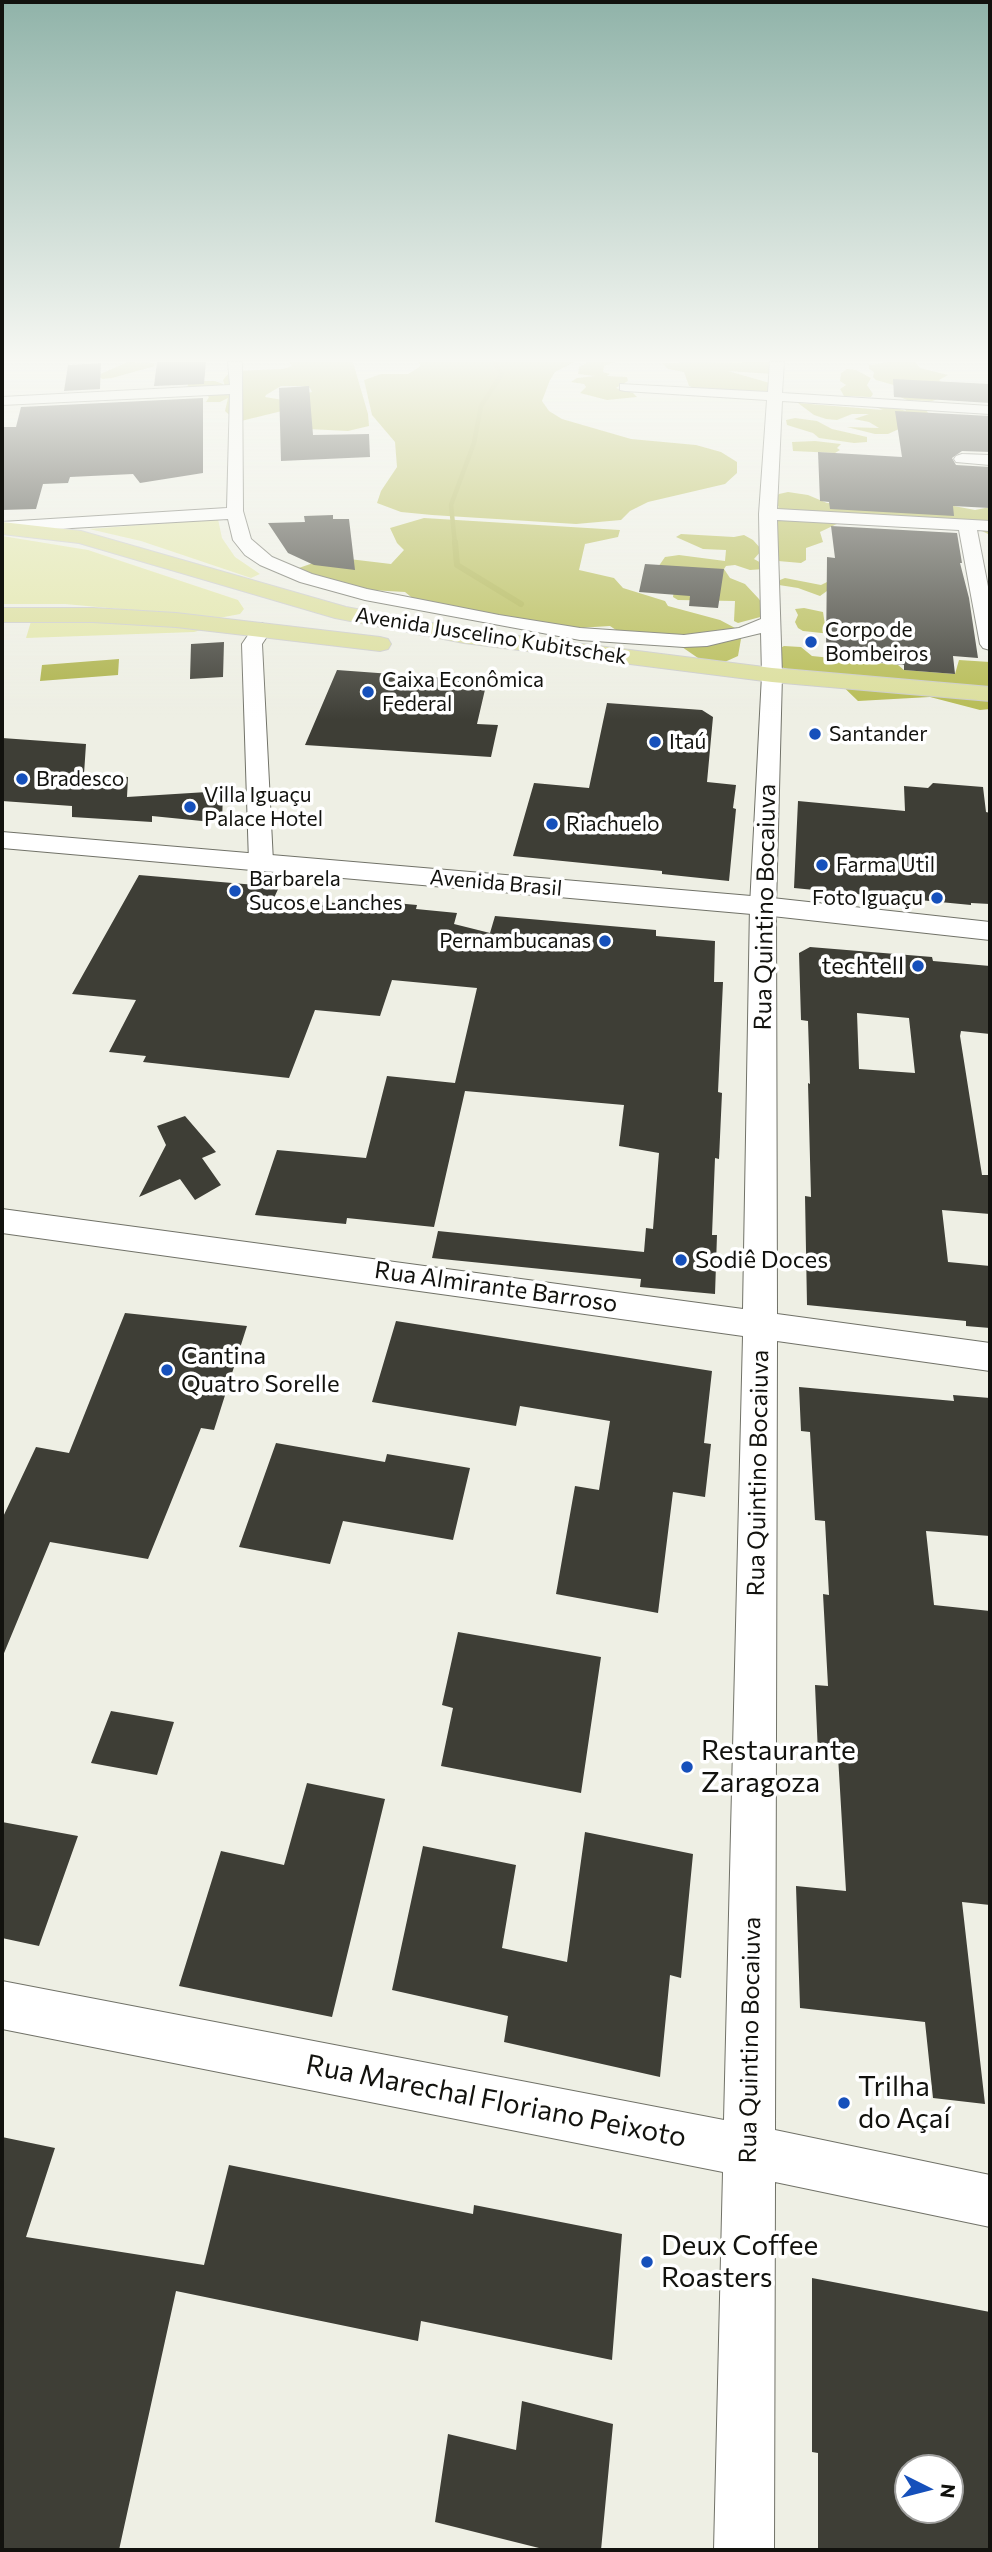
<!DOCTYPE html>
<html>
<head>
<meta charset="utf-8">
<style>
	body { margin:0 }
	#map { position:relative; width:992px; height:2552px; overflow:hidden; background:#eeefe4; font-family:Commissioner,sans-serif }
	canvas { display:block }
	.frame { position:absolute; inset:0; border:4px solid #12120e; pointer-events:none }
	.north { position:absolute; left:894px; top:2454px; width:70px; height:70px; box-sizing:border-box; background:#fff; border:2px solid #a0a09f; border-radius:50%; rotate:96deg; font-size:19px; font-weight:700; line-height:28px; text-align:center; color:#12120e }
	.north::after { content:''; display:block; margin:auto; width:24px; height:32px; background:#1650bb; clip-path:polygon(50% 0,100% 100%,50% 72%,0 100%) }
</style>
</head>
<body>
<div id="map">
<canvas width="992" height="2552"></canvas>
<div class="frame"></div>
<div class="north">N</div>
</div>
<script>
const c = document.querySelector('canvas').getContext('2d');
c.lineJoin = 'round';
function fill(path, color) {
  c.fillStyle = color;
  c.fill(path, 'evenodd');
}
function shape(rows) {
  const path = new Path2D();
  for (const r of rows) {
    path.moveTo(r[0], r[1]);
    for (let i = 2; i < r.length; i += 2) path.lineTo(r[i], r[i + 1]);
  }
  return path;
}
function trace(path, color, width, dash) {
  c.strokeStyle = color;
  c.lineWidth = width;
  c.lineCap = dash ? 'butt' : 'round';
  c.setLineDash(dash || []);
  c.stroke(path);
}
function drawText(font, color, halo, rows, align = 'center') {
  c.font = font + ' Commissioner,sans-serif';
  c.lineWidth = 7;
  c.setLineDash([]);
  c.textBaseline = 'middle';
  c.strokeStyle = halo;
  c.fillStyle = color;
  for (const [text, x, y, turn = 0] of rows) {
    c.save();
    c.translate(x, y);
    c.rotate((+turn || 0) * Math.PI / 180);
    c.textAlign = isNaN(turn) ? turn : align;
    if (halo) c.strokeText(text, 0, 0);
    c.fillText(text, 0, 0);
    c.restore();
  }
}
fill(shape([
	[218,519,222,538,235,557,260,574,251,578,141,541,89,529],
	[2,536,88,550,238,600,244,609,240,614,219,618,65,604,2,604],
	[32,618,93,618,201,630,194,632,26,638]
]), '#e2e6a8');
fill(shape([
	[128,362,154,363,155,366,112,378,102,379,98,375],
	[289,362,353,362,368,414,369,426,348,431,308,429,306,393,312,392,310,388,301,386,281,386,266,395,265,397,283,400,282,411,237,422,225,411,228,398,220,402,206,402,209,397,206,395,187,388,189,381,215,381,223,384,228,397,223,380,227,375,235,371,283,369,292,366],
	[418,362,574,362,555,372,550,380,542,401,549,411,562,419,631,439,696,445,721,452,737,462,737,473,725,484,648,502,630,511,621,520,576,524,432,515,401,512,377,503,381,491,397,467,395,442,372,415,364,380,381,374,408,374,421,366],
	[588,362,615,362,604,366,603,372,610,374,607,376,627,377,628,381,616,388,633,393,637,397,607,400,580,393,586,387,584,384,571,382,577,378,595,376,578,374,579,367],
	[773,362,773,374,728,371,770,383,773,390,767,395,698,389,689,386,684,372,668,369,662,363],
	[889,362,915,362,920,368,948,375,939,380,946,386,941,398,932,401,907,400,893,394,899,391,897,386,876,380,873,377,874,372,869,369,869,365],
	[847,369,856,370,871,378,867,385,873,394,871,397,844,396,840,389,846,385,840,381,841,373],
	[798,403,883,410,876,407,886,405,906,411,904,407,924,408,930,415,888,434,875,434,847,427,879,428,869,422,854,419,869,414,852,414,837,420,826,419,814,415],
	[795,418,817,421,832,429,867,437,867,442,854,443,819,438,813,433,787,425,786,420],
	[815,441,841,444,837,448,840,450,835,453,793,451,792,442],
	[788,492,808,495,827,503,954,506,975,510,990,507,990,535,978,529,906,527,868,521,841,522,820,532,823,542,806,548,806,560,801,563,778,561,770,531,777,524,772,510,779,507,772,501,779,494],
	[424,518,620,530,618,537,585,544,579,570,614,578,623,588,665,601,668,606,720,620,737,629,741,639,738,656,718,665,698,658,682,647,622,634,610,626,578,628,421,605,405,592,353,589,293,570,319,561,349,559,391,564,404,550,397,543,390,528],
	[681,534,734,537,744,535,753,540,762,550,754,559,763,564,764,569,750,570,735,565,726,566,724,569,730,578,745,584,759,599,765,608,764,616,738,623,734,621,735,601,678,600,673,597,674,590,656,570,665,557,679,555,725,561,726,550,703,549,676,537],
	[785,578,821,585,829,581,827,591,820,596,798,588,779,585,780,580],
	[804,608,823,612,825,625,831,634,803,631,798,628,795,622,798,615,795,609],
	[784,646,801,647,812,656,898,665,904,670,955,674,959,660,990,662,990,709,980,710,930,697,858,701,832,676,821,672,795,672,776,665,773,652]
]), '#b6bb53');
fill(shape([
	[119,659,118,675,40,681,42,665]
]), '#adb24a');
trace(shape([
	[455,544,451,505,474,443,481,406,502,374,494,362]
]), '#adb24a', 4.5);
trace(shape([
	[455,542,457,565,521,604]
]), '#adb24a', 6);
fill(shape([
	[157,362,206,362,204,384,154,386],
	[101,363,100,389,64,391,68,365],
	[893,379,990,384,990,403,894,397],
	[309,386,313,435,369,434,370,457,281,461,279,388],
	[203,398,203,473,140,483,133,474,70,477,68,483,43,484,36,509,2,510,2,427,16,427,21,407],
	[895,411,990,416,990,452,962,451,952,458,956,465,990,467,990,508,953,506,954,516,830,509,829,502,820,501,818,452,902,457],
	[333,515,333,519,349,519,355,570,314,565,288,553,268,523,305,522,304,516],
	[831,526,957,533,962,563,960,563,969,598,978,658,953,656,955,674,904,670,904,665,826,658,827,557,835,558],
	[645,564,724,569,718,608,689,606,690,596,639,592],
	[224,642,223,677,190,679,191,644],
	[337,670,487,681,477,724,498,725,491,757,305,745],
	[607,703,702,710,713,717,707,782,736,785,733,808,736,809,729,881,662,874,662,871,513,856,534,783,589,788],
	[2,738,86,744,84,774,128,777,127,797,223,791,222,823,152,816,152,822,72,817,72,806,2,801],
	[933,783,983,787,986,812,990,813,990,904,971,903,971,905,794,888,798,801,905,811,904,786,928,788],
	[139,875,279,887,274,898,361,905,363,900,417,905,416,909,457,913,454,924,490,933,495,916,656,930,656,936,715,941,714,982,723,982,718,1092,722,1093,719,1159,715,1158,712,1235,717,1235,715,1294,640,1287,641,1279,432,1258,438,1231,644,1252,646,1228,653,1229,659,1153,619,1146,624,1105,465,1091,434,1227,347,1218,346,1224,255,1215,277,1150,366,1158,387,1076,455,1083,477,988,392,980,380,1016,315,1010,289,1078,143,1062,146,1056,109,1052,136,1000,72,994],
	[810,947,932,957,933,961,990,966,990,1034,961,1031,960,1036,982,1175,988,1175,990,1214,942,1210,948,1262,990,1266,990,1328,966,1326,966,1321,807,1305,805,1196,811,1197,808,1083,810,1084,808,1021,801,1020,799,953],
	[857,1013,909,1018,915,1073,859,1069],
	[185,1116,216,1152,202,1158,221,1185,195,1200,180,1179,139,1197,166,1145,157,1126],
	[125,1313,247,1326,214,1430,201,1428,148,1559,50,1542,2,1658,2,1519,36,1447,69,1453],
	[396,1321,712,1371,704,1443,711,1444,705,1497,673,1492,658,1613,556,1594,575,1486,599,1490,610,1421,520,1406,516,1426,372,1402],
	[799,1387,954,1401,953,1395,990,1398,990,1536,926,1531,934,1605,990,1611,990,1905,962,1902,985,2104,933,2098,925,2022,800,2008,796,1886,846,1891,838,1756,818,1754,815,1685,828,1686,823,1594,829,1595,825,1521,815,1520,810,1432,801,1431],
	[276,1443,385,1462,387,1454,470,1468,453,1540,343,1521,330,1564,239,1547],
	[458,1632,601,1657,581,1793,441,1766,453,1708,442,1705],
	[111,1711,174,1722,157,1775,91,1763],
	[307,1783,385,1799,332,2017,179,1986,221,1851,284,1865],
	[2,1822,78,1836,39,1946,2,1938],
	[585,1832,693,1854,681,1978,670,1975,660,2077,504,2042,508,2016,392,1990,423,1846,516,1865,502,1948,567,1962],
	[2,2137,55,2148,26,2237,204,2265,229,2165,473,2214,474,2205,622,2234,612,2360,421,2321,418,2341,176,2291,119,2550,2,2550],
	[812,2278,990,2312,990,2550,818,2550,818,2453,812,2452],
	[908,2468,950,2468,950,2510,908,2510],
	[522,2401,613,2424,601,2550,547,2550,435,2522,448,2434,516,2450]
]), '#3e3e36');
const street = shape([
	[228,362,242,362,243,511,251,539,272,557,312,574,367,589,499,615,580,628,684,635,739,628,761,619,759,514,767,400,625,391,620,390,620,384,768,392,770,362,784,362,782,393,990,406,990,414,782,401,777,509,990,521,990,531,977,530,990,597,990,650,983,648,980,644,959,530,777,520,782,675,776,906,777,1314,990,1343,990,1371,777,1341,775,2130,990,2175,990,2227,775,2182,774,2550,714,2550,723,2172,2,2029,2,1981,724,2120,743,1336,2,1233,2,1209,743,1309,750,906,762,675,761,633,707,646,684,647,580,640,365,600,300,582,260,565,245,555,233,540,228,519,2,532,2,522,227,508,230,394,2,405,2,397,230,385,228,362],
	[962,454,990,455,990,465,956,462,954,459,956,456,962,454],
	[262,623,272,629,262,644,273,862,270,867,261,869,252,867,249,862,242,644,255,625,262,623]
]);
const secondary = shape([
	[2,832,763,897,990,922,990,940,763,915,2,848,2,832]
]);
const primary = shape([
	[2,522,81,531,346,607,464,629,772,668,990,687,990,701,772,682,464,643,335,618,79,543,2,534,2,522],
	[2,608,93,608,176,613,380,637,388,639,391,644,388,649,380,651,176,627,93,622,2,622,2,608]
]);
trace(street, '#717268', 2);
trace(secondary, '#717268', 2);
trace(primary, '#cbcbca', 2);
fill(street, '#fff');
fill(secondary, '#fff');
fill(primary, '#dbde9b');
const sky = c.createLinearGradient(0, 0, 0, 720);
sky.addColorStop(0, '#90b3a9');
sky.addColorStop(0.5, '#f7f8f3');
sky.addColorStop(1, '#f7f8f300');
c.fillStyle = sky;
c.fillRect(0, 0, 992, 720);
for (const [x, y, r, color] of [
	[811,642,7,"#1650bb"],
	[368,692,7,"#1650bb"],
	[815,734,7,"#1650bb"],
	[655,742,7,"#1650bb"],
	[22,779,7,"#1650bb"],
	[190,807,7,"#1650bb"],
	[552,824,7,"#1650bb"],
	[822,865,7,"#1650bb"],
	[235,891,7,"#1650bb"],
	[937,898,7,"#1650bb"],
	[605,941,7,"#1650bb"],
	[918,966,7,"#1650bb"],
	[681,1260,7,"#1650bb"],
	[167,1370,7,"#1650bb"],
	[687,1767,7,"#1650bb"],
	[844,2103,7,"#1650bb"],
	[647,2262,7,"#1650bb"]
]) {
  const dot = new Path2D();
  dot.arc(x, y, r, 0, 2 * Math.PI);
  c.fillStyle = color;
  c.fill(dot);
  trace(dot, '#fff', 2.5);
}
drawText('21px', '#12120e', '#fff', [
	["Corpo de",825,630],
	["Bombeiros",825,654],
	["Caixa Econômica",382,680],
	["Federal",382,704],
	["Santander",829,734],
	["Itaú",669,742],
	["Bradesco",36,779],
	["Villa Iguaçu",204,795],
	["Palace Hotel",204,819],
	["Riachuelo",566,824],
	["Farma Util",836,865],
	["Barbarela",249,879],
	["Sucos e Lanches",249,903],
	["Foto Iguaçu",923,898,"right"],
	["Pernambucanas",591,941,"right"]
], 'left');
drawText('21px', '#12120e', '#fff', [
	["Avenida Juscelino Kubitschek",491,636,9],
	["Avenida Brasil",496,883,5]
]);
drawText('24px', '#12120e', '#fff', [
	["Rua Quintino Bocaiuva",765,907,-89],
	["Rua Almirante Barroso",496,1287,8],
	["Rua Quintino Bocaiuva",758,1473,-89],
	["Rua Quintino Bocaiuva",750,2040,-89]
]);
drawText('24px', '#12120e', '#fff', [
	["techtell",904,966,"right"],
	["Sodiê Doces",695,1260],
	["Cantina",181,1356],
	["Quatro Sorelle",181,1384]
], 'left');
drawText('28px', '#12120e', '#fff', [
	["Restaurante",701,1751],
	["Zaragoza",701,1783],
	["Trilha",858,2087],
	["do Açaí",858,2119],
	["Deux Coffee",661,2246],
	["Roasters",661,2278]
], 'left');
drawText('28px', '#12120e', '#fff', [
	["Rua Marechal Floriano Peixoto",496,2101,11]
]);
</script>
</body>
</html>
